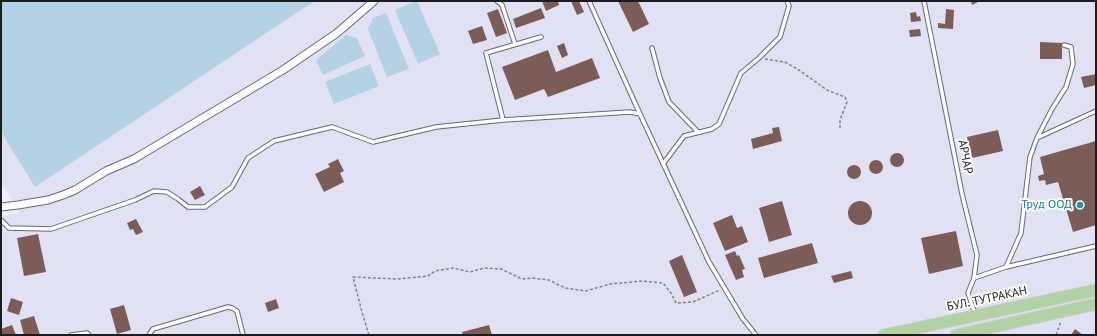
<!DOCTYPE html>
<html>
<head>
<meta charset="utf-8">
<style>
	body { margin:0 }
	#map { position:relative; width:1097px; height:336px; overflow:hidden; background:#eeeffa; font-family:"PT Sans",sans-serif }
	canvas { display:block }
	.frame { position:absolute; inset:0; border:2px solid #1c1c20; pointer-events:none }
</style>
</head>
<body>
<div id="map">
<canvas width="1097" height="336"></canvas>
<div class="frame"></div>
</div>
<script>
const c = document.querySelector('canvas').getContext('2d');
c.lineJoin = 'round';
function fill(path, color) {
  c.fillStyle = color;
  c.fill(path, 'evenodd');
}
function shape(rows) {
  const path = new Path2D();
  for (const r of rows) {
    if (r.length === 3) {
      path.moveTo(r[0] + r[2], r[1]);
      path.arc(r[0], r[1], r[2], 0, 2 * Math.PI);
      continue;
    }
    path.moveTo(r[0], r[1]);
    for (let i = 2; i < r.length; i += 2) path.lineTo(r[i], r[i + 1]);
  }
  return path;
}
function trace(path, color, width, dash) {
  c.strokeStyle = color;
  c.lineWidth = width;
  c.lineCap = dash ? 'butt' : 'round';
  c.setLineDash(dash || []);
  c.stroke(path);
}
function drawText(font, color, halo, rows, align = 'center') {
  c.font = font + ' "PT Sans",sans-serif';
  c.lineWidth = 4;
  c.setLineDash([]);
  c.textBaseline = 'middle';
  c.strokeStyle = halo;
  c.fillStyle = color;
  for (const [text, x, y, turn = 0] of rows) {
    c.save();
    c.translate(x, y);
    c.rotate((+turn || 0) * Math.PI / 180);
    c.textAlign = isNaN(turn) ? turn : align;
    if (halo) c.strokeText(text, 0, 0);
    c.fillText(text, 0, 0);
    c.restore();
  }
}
fill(shape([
	[315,1,1096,1,1096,335,1,335,1,216,20,213,1,183,1,132,36,186]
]), '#e1e1f4');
fill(shape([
	[4,1,315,1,289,18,35,187,1,132,1,3],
	[416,1,417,1,440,54,418,64,395,10],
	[386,13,409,69,387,77,368,29,373,18],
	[346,35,357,38,365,56,323,75,316,60],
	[370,64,379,86,334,104,325,82]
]), '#b3d3e4');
fill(shape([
	[542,1,558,1,559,5,546,11],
	[571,1,579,1,584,12,577,15],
	[618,1,638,1,649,24,633,32],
	[971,1,980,1,972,5],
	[541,8,545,18,516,28,513,19],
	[498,9,507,33,496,37,487,13],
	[946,9,954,10,953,29,938,28,938,23,945,24],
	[916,12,917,17,920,16,921,21,911,22,910,13],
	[482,26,487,40,473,44,468,31],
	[920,29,921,36,910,37,909,30],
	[1040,42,1062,43,1062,59,1040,59],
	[564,43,568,55,562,58,557,46],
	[548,50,556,72,592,58,600,78,548,97,544,89,515,100,502,67],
	[1096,74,1096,85,1084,88,1081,77],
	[779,127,782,141,753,149,751,139,773,133,772,128],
	[998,130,1003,151,972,158,967,137],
	[1096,141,1096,225,1073,232,1058,182,1046,185,1045,180,1039,181,1038,176,1044,174,1040,157],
	[897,160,7],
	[338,159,344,171,340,173,344,182,324,192,315,174,330,167,328,164],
	[876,167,7],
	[854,172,7],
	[200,186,205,195,195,200,190,192],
	[860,213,12],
	[782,201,792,235,769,242,759,208],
	[732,215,737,228,742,226,748,242,725,251,713,223],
	[136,219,143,232,136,235,133,229,130,230,127,223],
	[956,231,963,266,929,274,921,238],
	[38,234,46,272,24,276,17,238],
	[812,243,818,263,764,278,758,258],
	[735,251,737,256,739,255,745,269,742,270,744,277,736,280,725,255],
	[682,255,697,292,684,297,669,261],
	[851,271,853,278,834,283,831,276],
	[11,298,23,302,19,315,7,311],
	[276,299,279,308,268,312,265,303],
	[124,305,131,330,117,334,110,309],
	[34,316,40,335,24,335,20,320],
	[12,325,16,335,1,335,1,329],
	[489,325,492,335,463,335,462,332],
	[1075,329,1083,335,1071,335]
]), '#7b5c57');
const lane = shape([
	[497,1,502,5,515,44],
	[589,1,640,114],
	[924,1,962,194,977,255,974,278,968,293,975,314],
	[652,48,660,78,669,102,698,132],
	[503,120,486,53,541,37],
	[1037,138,1052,109,1066,87,1073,64,1071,47,1064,45],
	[663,164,684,136,712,129,719,124,741,73,759,58,780,37,789,6,787,1],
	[1,220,9,228,51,229,135,200,154,191,167,192,178,199,188,207,205,207,232,187,248,158,274,141,332,127,373,142,436,127,503,120,630,112,640,114,709,262,743,319,756,335],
	[1006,267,1096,246],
	[974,278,1006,267,1021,233,1030,157,1037,138,1096,111],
	[71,335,87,333,89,335],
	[150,335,150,333,153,329,228,307,232,308,237,311,243,335]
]);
const street = shape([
	[1,207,18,205,48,200,63,195,75,190,106,171,134,159,283,70,337,33,374,1]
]);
const primary = shape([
	[884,335,1096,290],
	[956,335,1096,304]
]);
trace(lane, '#686873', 5.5);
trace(street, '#686873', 9);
trace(primary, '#cdcdce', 13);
trace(shape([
	[765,59,785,62,799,70,827,90,845,97,847,102,840,120,840,128],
	[369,335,362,312,353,277,397,279,428,276,435,271,453,268,470,272,484,268,501,269,522,279,533,278,549,280,565,288,586,291,610,284,642,281,663,283,671,293,676,303,693,302,720,290],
	[1056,335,1061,321]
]), '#82838a', 1.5, [3, 2]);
trace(lane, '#fff', 3.5);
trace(street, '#fff', 7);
trace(primary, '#b1d3a4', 11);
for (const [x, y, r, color] of [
	[1080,205,4,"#0f9aa8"]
]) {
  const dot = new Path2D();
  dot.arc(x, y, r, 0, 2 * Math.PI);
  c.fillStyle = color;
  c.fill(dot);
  trace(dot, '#fdfdfd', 1.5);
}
drawText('12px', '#1c1c20', '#fdfdfd', [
	["АРЧАР",965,157,79],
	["БУЛ. ТУТРАКАН",987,299,-12]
]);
drawText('12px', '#0d838f', '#fdfdfd', [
	["Труд ООД",1072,205]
], 'right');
</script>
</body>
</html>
